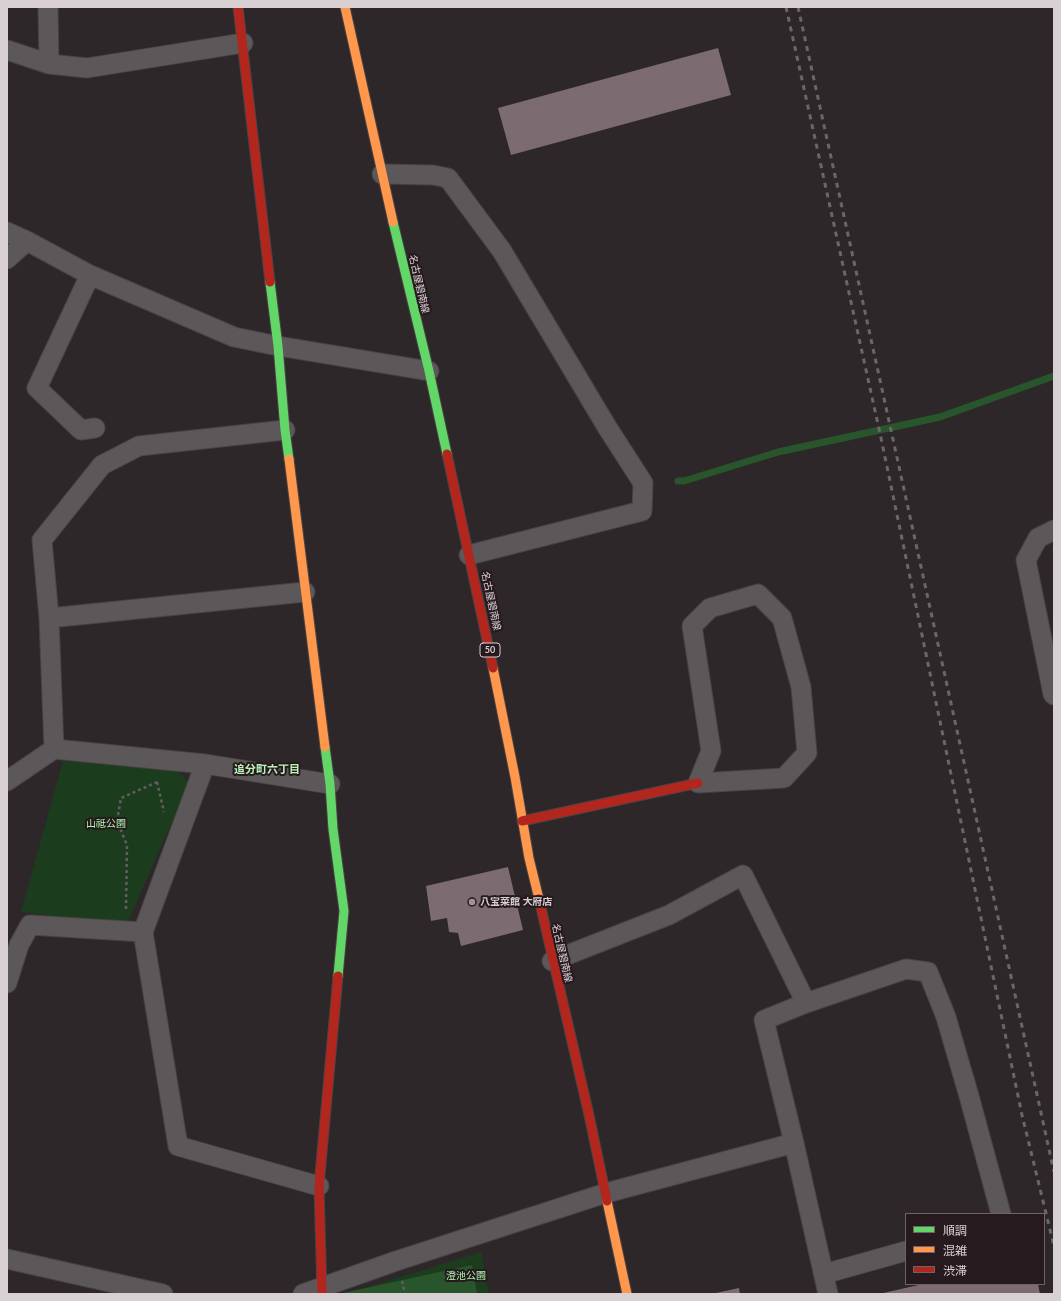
<!DOCTYPE html>
<html>
<head>
<meta charset="utf-8">
<style>
	body { margin:0 }
	#map { position:relative; width:1061px; height:1301px; overflow:hidden; background:#2e2729; font-family:Lato,"Noto Sans JP",sans-serif }
	canvas { display:block }
	.frame { position:absolute; inset:0; border:8px solid #d9d0d3; pointer-events:none }
	.legend { position:absolute; left:905px; top:1213px; width:140px; height:72px; box-sizing:border-box; background:#271a1e; border:1px solid #6e6366; margin:0; padding:5px 7px; list-style:none; font-size:12px; color:#d9d0d3 }
	.legend li { display:flex; align-items:center; gap:8px; height:20px }
	.legend b { width:20px; border:1px solid #6e6366 }
</style>
</head>
<body>
<div id="map">
<canvas width="1061" height="1301"></canvas>
<div class="frame"></div>
<ul class="legend">
<li><b style="height:5px;background:#63d668"></b>順調</li>
<li><b style="height:5px;background:#ff974d"></b>混雑</li>
<li><b style="height:5px;background:#b3261e"></b>渋滞</li>
</ul>
</div>
<script>
const c = document.querySelector('canvas').getContext('2d');
c.lineJoin = 'round';
function fill(path, color) {
  c.fillStyle = color;
  c.fill(path, 'evenodd');
}
function shape(rows) {
  const path = new Path2D();
  for (const r of rows) {
    path.moveTo(r[0], r[1]);
    for (let i = 2; i < r.length; i += 2) path.lineTo(r[i], r[i + 1]);
  }
  return path;
}
function trace(path, color, width, dash) {
  c.strokeStyle = color;
  c.lineWidth = width;
  c.lineCap = dash ? 'butt' : 'round';
  c.setLineDash(dash || []);
  c.stroke(path);
}
function drawText(font, color, halo, rows, align = 'center') {
  c.font = font + ' Lato,"Noto Sans JP",sans-serif';
  c.lineWidth = 4;
  c.setLineDash([]);
  c.textBaseline = 'middle';
  c.strokeStyle = halo;
  c.fillStyle = color;
  for (const [text, x, y, turn = 0] of rows) {
    c.save();
    c.translate(x, y);
    c.rotate((+turn || 0) * Math.PI / 180);
    c.textAlign = isNaN(turn) ? turn : align;
    if (halo) c.strokeText(text, 0, 0);
    c.fillText(text, 0, 0);
    c.restore();
  }
}
fill(shape([
	[63,761,178,771,189,783,126,926,21,912],
	[481,1252,489,1294,346,1294]
]), '#1b3d1e');
fill(shape([
	[472,1265,477,1294,338,1294]
]), '#29552c');
trace(shape([
	[678,481,684,481,778,452,940,417,1054,376]
]), '#29552c', 7);
fill(shape([
	[718,48,731,95,511,155,498,108],
	[508,867,523,930,461,946,458,933,449,932,447,918,431,921,426,886],
	[923,1284,1038,1284,1040,1294,879,1294],
	[739,1288,740,1294,716,1294,716,1293]
]), '#7c6b70');
const street = shape([
	[48,7,49,64],
	[7,50,49,64,87,68,243,43],
	[382,174,433,175,448,178,502,251,607,427,643,483,642,511,469,555],
	[7,232,27,241,90,275,234,337,278,346,429,371],
	[7,259,27,241],
	[90,275,37,388,81,430,95,428],
	[1054,530,1038,538,1026,560,1053,694,1054,695],
	[758,594,782,618,801,687,807,753,784,778,698,783,711,751,692,626,710,608,758,594],
	[49,618,305,592],
	[54,749,49,618,42,540,102,465,139,446,285,430],
	[205,764,143,932,178,1146,319,1186],
	[7,781,54,749,205,764,330,784],
	[552,961,669,915,743,875,806,1003],
	[7,983,19,945,30,925,143,932],
	[7,1259,163,1294],
	[824,1274,906,1251],
	[303,1294,396,1261,606,1193,794,1143],
	[828,1294,794,1143,764,1020,806,1003,906,969,928,972,946,1017,969,1096,1001,1214]
]);
const fast = shape([
	[393,222,429,371,447,454],
	[270,282,278,346,285,430,289,459],
	[325,747,330,784,333,829,344,911,338,976]
]);
const slow = shape([
	[345,7,393,222],
	[289,459,325,747],
	[493,668,515,777,529,858,539,899],
	[607,1201,627,1294]
]);
const jam = shape([
	[238,7,270,282],
	[447,454,493,668],
	[522,821,698,783],
	[539,899,589,1115,607,1201],
	[322,1294,319,1186,338,976]
]);
trace(street, '#494344', 21);
trace(fast, '#494344', 11);
trace(slow, '#494344', 11);
trace(jam, '#494344', 11);
trace(shape([
	[157,782,164,812],
	[126,909,127,845,117,821,121,798,157,782],
	[402,1281,405,1294]
]), '#635d5f', 2.5, [3, 3]);
trace(street, '#5c5758', 19);
trace(fast, '#63d668', 9);
trace(slow, '#ff974d', 9);
trace(jam, '#b3261e', 9);
trace(shape([
	[786,7,881,438,1022,1115,1054,1246],
	[798,7,1054,1172]
]), '#6b6668', 3, [5, 5]);
for (const [x, y, r, color] of [
	[472,902,4,"#9d9598"]
]) {
  const dot = new Path2D();
  dot.arc(x, y, r, 0, 2 * Math.PI);
  c.fillStyle = color;
  c.fill(dot);
  trace(dot, '#271a1e', 1.5);
}
for (const [x, y, w] of [
	[490,650,20]
]) {
  const box = new Path2D();
  box.roundRect(x - w / 2, y - 7, w, 14, 3);
  c.fillStyle = '#271a1e';
  c.fill(box);
  trace(box, '#d9d0d3', 1);
}
drawText('bold 9px', '#d9d0d3', null, [
	["50",490,650]
]);
drawText('10px', '#d9d0d3', '#271a1e', [
	["名古屋碧南線",419,284,77],
	["名古屋碧南線",491,601,78],
	["名古屋碧南線",562,953,77]
]);
drawText('10px', '#abf5ad', '#271a1e', [
	["山祗公園",106,824],
	["澄池公園",466,1276]
]);
drawText('bold 10px', '#d9d0d3', '#271a1e', [
	["八宝菜館 大府店",480,902]
], 'left');
drawText('bold 11px', '#b8f5ba', '#271a1e', [
	["追分町六丁目",267,769]
]);
</script>
</body>
</html>
